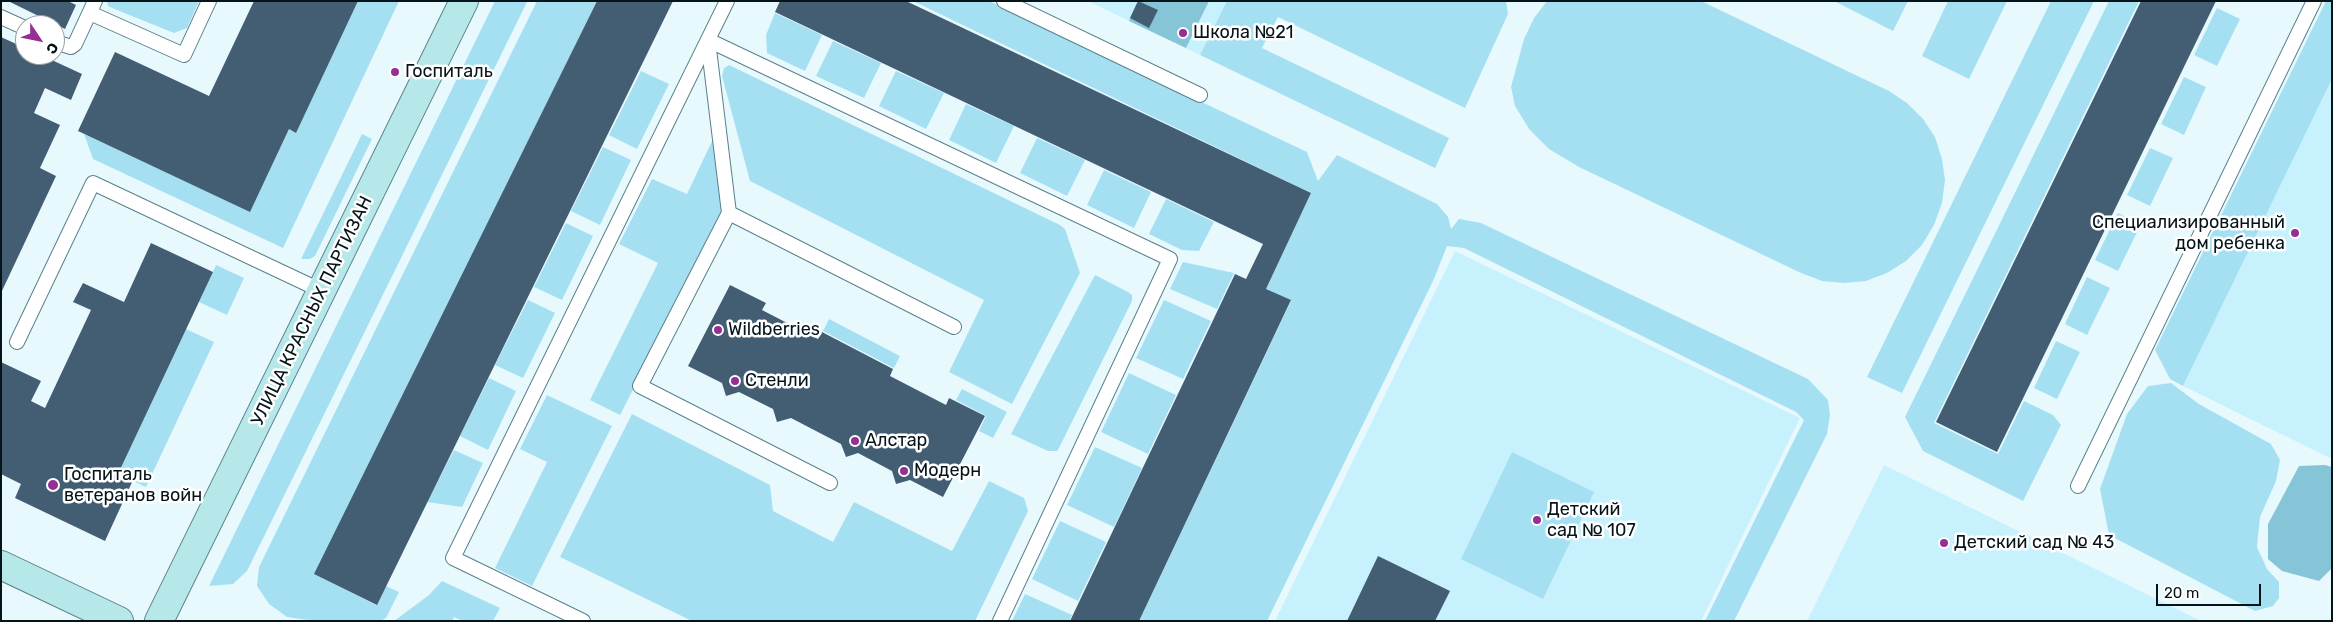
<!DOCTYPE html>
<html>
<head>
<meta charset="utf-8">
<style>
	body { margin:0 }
	#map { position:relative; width:2333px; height:622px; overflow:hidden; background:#e8f9fe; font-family:Rubik,sans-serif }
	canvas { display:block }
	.frame { position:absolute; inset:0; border:2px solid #051419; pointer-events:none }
	.north { position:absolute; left:15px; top:15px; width:50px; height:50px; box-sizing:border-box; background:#fff; border:1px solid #9ba1a3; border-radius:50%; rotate:124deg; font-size:14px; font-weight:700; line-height:20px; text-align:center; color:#051419 }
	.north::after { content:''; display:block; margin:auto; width:18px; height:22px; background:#962f93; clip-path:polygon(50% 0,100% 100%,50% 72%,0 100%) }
	.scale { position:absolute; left:2156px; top:584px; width:105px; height:22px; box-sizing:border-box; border:2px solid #051419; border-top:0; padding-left:6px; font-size:15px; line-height:18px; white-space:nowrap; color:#051419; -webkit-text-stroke:4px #fff; paint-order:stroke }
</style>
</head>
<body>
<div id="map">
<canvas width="2333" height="622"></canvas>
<div class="frame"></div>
<div class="north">С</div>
<div class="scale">20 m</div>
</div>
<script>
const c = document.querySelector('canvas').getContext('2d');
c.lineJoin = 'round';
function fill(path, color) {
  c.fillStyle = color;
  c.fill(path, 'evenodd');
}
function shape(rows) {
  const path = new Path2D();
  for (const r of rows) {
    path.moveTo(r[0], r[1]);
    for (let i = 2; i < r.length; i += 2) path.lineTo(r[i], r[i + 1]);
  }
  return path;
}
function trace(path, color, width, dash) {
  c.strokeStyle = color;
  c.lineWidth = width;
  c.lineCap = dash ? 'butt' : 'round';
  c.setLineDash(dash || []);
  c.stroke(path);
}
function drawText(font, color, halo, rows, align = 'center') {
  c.font = font + ' Rubik,sans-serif';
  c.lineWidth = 5;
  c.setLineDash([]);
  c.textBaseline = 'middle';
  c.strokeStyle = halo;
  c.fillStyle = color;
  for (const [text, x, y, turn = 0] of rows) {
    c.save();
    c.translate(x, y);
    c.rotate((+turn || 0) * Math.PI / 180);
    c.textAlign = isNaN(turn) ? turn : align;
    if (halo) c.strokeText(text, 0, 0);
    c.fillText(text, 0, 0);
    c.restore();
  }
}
fill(shape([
	[1088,1,1227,1,1200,55],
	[2332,79,2332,459,2183,386],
	[1455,251,1800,418,1701,621,1275,621],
	[1884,465,2201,621,1807,621]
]), '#c8f1fe');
fill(shape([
	[107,1,199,1,187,28,174,33,112,8,108,6],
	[358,1,399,1,283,248,93,159,84,134,250,211,289,129,296,132],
	[495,1,527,2,247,571,233,584,209,586],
	[537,1,597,1,315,574,376,605,386,586,399,592,386,618,380,621,315,621,287,617,269,604,257,586,259,567],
	[913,1,989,1,1307,152,1318,181,1337,155,1437,204,1448,217,1451,229,1459,219,1481,223,1808,379,1828,400,1830,415,1827,434,1734,621,1705,621,1804,420,1796,412,1464,248,1447,246,1434,279,1267,621,1139,621,1291,301,1266,289,1311,193],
	[1227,1,1506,1,1508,14,1465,108,1278,17,1262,48,1449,138,1435,168,1200,55],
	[1547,1,1701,1,1889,91,1907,103,1923,119,1935,137,1942,159,1945,180,1942,203,1934,225,1922,245,1906,261,1887,273,1866,281,1844,283,1822,281,1801,273,1579,167,1549,149,1529,129,1515,106,1511,87,1524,39,1534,18],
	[1834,1,1908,1,1893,31],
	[1948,1,2007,1,1969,79,1922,56],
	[2051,1,2094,1,1902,393,1867,377],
	[2109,1,2139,1,1934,423,1998,454,2024,401,2053,415,2061,425,2023,501,1923,451,1905,417],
	[2326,1,2332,1,2332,79,2183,386,2170,379,2155,350],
	[2217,8,2240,19,2217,66,2194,55],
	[775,13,822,35,805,71,767,53,766,35],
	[833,41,881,63,864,98,816,76],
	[729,65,1060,225,1065,229,1080,273,1012,404,949,372,984,300,750,181,722,76,724,68],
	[641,71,669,84,637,149,609,135],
	[896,71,944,93,926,129,879,106],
	[2184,77,2206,87,2184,135,2161,124],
	[966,104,1014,126,996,163,949,140],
	[362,134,372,139,315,256,310,259,301,259],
	[1037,138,1085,160,1067,196,1020,173],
	[713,139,724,212,620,415,590,400,658,263,619,244,652,179,687,194],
	[603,147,631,160,600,225,571,211],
	[2150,148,2173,158,2150,206,2127,195],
	[1104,170,1151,192,1134,228,1087,205],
	[1166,199,1214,222,1199,251,1182,250,1149,234],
	[2118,213,2141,224,2118,271,2095,260],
	[566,223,593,236,562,300,534,287],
	[1183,262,1234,273,1217,309,1170,289],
	[216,265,244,278,227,315,199,302],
	[1095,275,1128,292,1132,295,1132,301,1059,448,1057,451,1048,451,1011,434],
	[2087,277,2110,288,2087,335,2065,324],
	[528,300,555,313,523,378,495,365],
	[1164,300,1211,321,1183,379,1136,358],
	[829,319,900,356,894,368,823,331],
	[186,329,214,342,146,487,118,474],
	[2056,341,2080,352,2057,399,2034,388],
	[1129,373,1176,395,1148,454,1101,432],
	[489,378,516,391,488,450,460,436],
	[2171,383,2199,404,2271,444,2280,460,2276,481,2260,517,2257,547,2267,569,2279,582,2279,598,2273,606,2255,611,2109,535,2100,489,2127,414,2148,386],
	[962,389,1007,412,993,438,979,431,986,416,956,400],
	[547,395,612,426,532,586,495,568,547,462,520,449],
	[632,414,770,485,773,511,833,542,854,502,952,551,989,481,1024,498,1028,511,975,621,692,621,560,557],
	[1095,447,1142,468,1114,527,1067,505],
	[454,450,483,463,462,507,427,502],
	[1512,452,1594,492,1543,599,1461,559],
	[1060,521,1106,542,1078,601,1032,579],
	[442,581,500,608,493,621,463,621,454,617,452,621,394,621,429,595],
	[1025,594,1072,615,1069,621,1012,621]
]), '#a5e0f2');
fill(shape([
	[1138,1,1209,1,1186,48,1129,21],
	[2325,465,2332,467,2332,568,2319,581,2282,571,2268,559,2268,524,2299,466]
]), '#86c4d7');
fill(shape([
	[8,1,68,1,76,5,65,29],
	[254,1,358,1,296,133,289,129,250,212,78,131,115,52,209,96],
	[597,1,673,1,377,605,314,574],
	[780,1,906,1,1311,193,1266,289,1291,300,1139,621,1070,621,1235,274,1246,279,1263,244,775,12],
	[1138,1,1158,10,1149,28,1130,18],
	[2141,1,2216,1,1997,452,1936,422],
	[1,37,25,48,25,55,41,55,82,74,71,100,45,88,34,113,60,125,40,168,56,176,1,293],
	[151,243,213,272,118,474,133,480,105,541,15,498,21,484,1,474,1,362,41,381,31,401,45,408,91,310,73,302,83,283,124,302],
	[730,285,766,303,762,310,818,339,822,332,893,369,890,376,946,405,949,398,985,416,943,497,910,480,896,484,892,471,858,453,846,457,841,444,791,418,777,422,773,409,739,392,726,396,722,383,688,366],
	[1378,556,1450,591,1435,621,1347,621]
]), '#435e73');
const lane = shape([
	[1004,1,1200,95],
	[90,13,184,55,209,1],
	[1,17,25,28],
	[708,40,1170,259,1000,621],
	[708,41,729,213],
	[55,42,71,47,75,44,95,1],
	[17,342,93,183,322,291],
	[830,483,640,386,729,213,954,327],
	[2078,486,2314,1],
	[583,621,453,558,727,1]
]);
const secondary = shape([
	[1,565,119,621],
	[159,621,464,1]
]);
trace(lane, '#59808b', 16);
trace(secondary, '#59808b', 30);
trace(lane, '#fff', 14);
trace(secondary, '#b6e8e9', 28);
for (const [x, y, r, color] of [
	[1183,33,5,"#962f93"],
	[395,72,5,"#962f93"],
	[2295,233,5,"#962f93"],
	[718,330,5,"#962f93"],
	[735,381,5,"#962f93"],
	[855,441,5,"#962f93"],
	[904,471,5,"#962f93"],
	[53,485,6,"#962f93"],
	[1537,520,5,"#962f93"],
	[1944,543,5,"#962f93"]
]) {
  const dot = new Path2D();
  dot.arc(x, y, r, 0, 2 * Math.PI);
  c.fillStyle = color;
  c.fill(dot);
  trace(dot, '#fff', 2);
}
drawText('18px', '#051419', '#fff', [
	["Школа №21",1193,33],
	["Госпиталь",405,72],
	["Специализированный",2285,223,"right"],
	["дом ребенка",2285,244,"right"],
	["Wildberries",728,330],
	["Стенли",745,381],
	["Алстар",865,441],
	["Модерн",914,471],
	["Госпиталь",64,475],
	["ветеранов войн",64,496],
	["Детский",1547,510],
	["сад № 107",1547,531],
	["Детский сад № 43",1954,543]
], 'left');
drawText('18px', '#051419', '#fff', [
	["УЛИЦА КРАСНЫХ ПАРТИЗАН",312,311,-64]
]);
</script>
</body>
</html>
